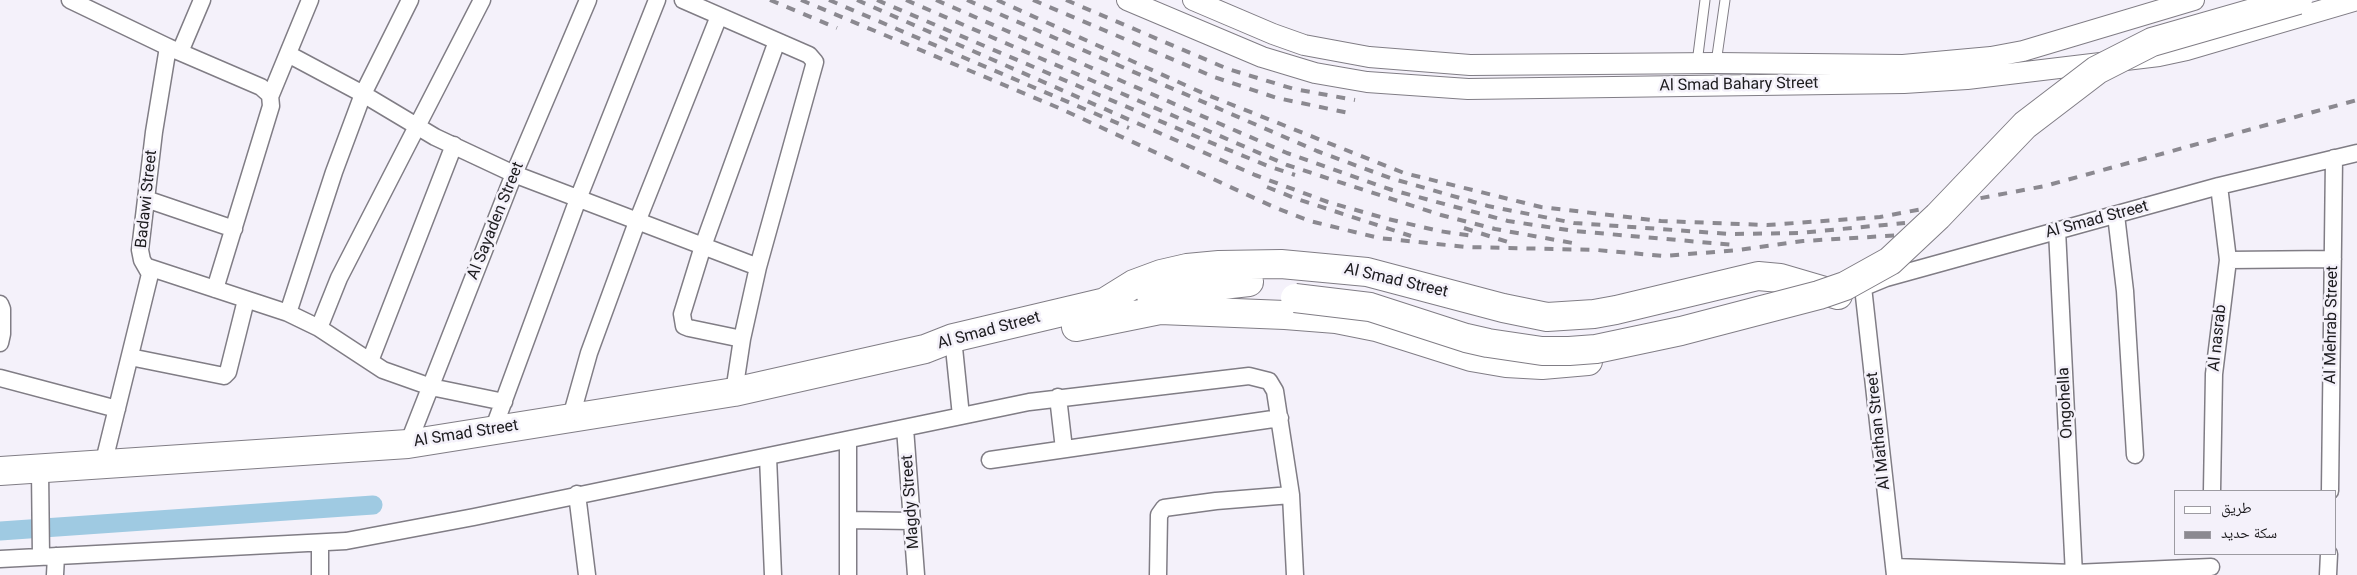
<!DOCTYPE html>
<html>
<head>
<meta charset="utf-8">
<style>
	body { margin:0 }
	#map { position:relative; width:2357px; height:575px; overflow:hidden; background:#f4f1fa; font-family:Roboto,"Noto Naskh Arabic",sans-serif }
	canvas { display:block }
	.legend { position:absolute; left:2174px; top:490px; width:162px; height:65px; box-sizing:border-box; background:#f4f1fa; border:1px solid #9d9ba2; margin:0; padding:6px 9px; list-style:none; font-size:15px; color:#1b1a1d }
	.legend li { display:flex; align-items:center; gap:10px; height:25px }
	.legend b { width:25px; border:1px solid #9d9ba2 }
</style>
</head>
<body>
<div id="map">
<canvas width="2357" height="575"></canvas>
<ul class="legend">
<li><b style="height:6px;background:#fff"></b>طريق</li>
<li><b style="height:6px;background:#8b8990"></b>سكة حديد</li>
</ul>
</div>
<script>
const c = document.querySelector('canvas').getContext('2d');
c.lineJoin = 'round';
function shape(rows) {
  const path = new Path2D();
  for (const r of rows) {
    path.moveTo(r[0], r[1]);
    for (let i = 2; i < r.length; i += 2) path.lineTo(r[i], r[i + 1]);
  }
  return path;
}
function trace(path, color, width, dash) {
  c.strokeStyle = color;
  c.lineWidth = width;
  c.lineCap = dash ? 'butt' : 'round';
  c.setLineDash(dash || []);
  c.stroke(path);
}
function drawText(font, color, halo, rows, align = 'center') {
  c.font = font + ' Roboto,sans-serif';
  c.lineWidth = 5;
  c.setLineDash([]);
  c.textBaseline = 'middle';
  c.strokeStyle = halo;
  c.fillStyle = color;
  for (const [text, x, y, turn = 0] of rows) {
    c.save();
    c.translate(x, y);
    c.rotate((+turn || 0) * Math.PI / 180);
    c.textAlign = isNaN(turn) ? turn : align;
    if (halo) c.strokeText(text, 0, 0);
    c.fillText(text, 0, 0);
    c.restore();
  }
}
trace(shape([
	[0,531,373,505]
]), '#9fcae2', 19);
const service = shape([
	[1697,63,1705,0],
	[1716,63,1725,0]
]);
const minor = shape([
	[70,0,168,47,261,87,270,95,271,106,215,289],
	[683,0,809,55,815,62,758,267,742,339,734,392],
	[180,52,202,0],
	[288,54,363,94,435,137,514,174,758,267],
	[270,97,310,0],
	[146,199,234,229],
	[2116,215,2125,291,2135,455],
	[2057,230,2074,575],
	[2228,260,2333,259],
	[148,267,288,313,319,328,383,370,431,387,504,402],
	[1869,285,1886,278,2219,186,2357,153],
	[1863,287,1895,575],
	[0,304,2,309,2,334,0,343],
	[288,313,334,172,363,94,410,0],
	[319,328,339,278,482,0],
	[953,338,961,416],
	[742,339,689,328,684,326,682,314,703,246,777,41],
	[130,357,224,376,228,372,246,300],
	[370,361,454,145],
	[0,378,117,409],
	[1058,397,1064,449],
	[571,417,589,353,637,222,719,16],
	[905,428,916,575],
	[493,430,578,199,657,0],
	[408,444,514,174,588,0],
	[768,457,773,575],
	[990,460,1280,418],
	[103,465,150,274,142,260,140,250,154,132,168,47],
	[40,470,41,557],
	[2212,491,2214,374,2228,260,2219,186],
	[2330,491,2334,158],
	[577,494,587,575],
	[848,520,912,521],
	[0,559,346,541,474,517,1029,402,1249,376,1269,381,1275,391,1291,495,1295,575],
	[1894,567,2074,573,2211,567],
	[55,575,56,556],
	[320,575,320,544],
	[848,575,848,440],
	[1158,575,1159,515,1164,508,1216,501,1291,495],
	[2328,575,2329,554]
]);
const tertiary = shape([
	[1127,0,1262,57,1315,73,1367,82,1468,89,1904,83,1967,79,2159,56,2187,50,2357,0],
	[1193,0,1273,34,1304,45,1369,57,1470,65,1716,63,1903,65,1991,57,2023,51,2194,0]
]);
const trunk = shape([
	[1150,293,1249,282],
	[1076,327,1160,310,1285,315,1336,319,1376,327,1471,357,1506,363,1542,365,1588,361],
	[0,471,408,444,734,392,925,349,953,338,1105,302,1134,284,1161,274,1187,268,1219,265,1281,264,1367,272,1503,308,1547,317,1594,314,1616,310,1758,276,1780,278,1838,295]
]);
trace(service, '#807d85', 11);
trace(minor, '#807d85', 19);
trace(tertiary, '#807d85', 22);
trace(trunk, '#807d85', 30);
trace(service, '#fff', 9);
trace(minor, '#fff', 16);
trace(tertiary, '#fff', 20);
trace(trunk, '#fff', 28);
trace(shape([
	[770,0,837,28],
	[801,0,1059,108,1276,208,1310,221,1379,238,1466,247,1597,250,1664,256,1739,250,1803,241,1903,235],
	[829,0,1129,128],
	[857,0,1255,175,1328,202,1384,218,1439,231,1474,236],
	[877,0,1202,139,1268,166,1295,175],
	[906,0,1287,165,1441,215,1495,229,1578,244],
	[936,0,1287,153,1392,190,1508,221,1574,231,1735,245],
	[967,0,1317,151,1390,178,1488,206,1574,223,1731,234,1799,233,1905,223],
	[997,0,1205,94,1404,173,1541,207,1661,221,1767,225,1880,217,2045,186,2357,100],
	[1033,0,1214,77,1277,98,1349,113],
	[1066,0,1228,69,1294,89,1355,100],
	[1267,187,1297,199,1411,236],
	[1464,228,1514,244]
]), '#8b8990', 4, [9, 9]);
const trunkBridge = shape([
	[1295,298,1370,307,1466,338,1488,343,1542,351,1569,351,1596,349,1681,331,1819,295,1845,286,1890,261,1938,216,2025,125,2097,70,2152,42,2298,0]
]);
trace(trunkBridge, '#807d85', 30, []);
trace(trunkBridge, '#fff', 28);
drawText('16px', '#1b1a1d', '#f4f1fa', [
	["Al Smad Bahary Street",1739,85,-1],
	["Badawi Street",147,199,-84],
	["Al Smad Street",2097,220,-15],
	["Al Sayaden Street",496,221,-68],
	["Al Smad Street",1396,281,13],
	["Al Mehrab Street",2332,325,-89],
	["Al Smad Street",989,331,-15],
	["Al nasrab",2218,338,-84],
	["Ongohella",2066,403,-93],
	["Al Mathan Street",1879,431,-96],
	["Al Smad Street",466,434,-9],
	["Magdy Street",911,502,-94]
]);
</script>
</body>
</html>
